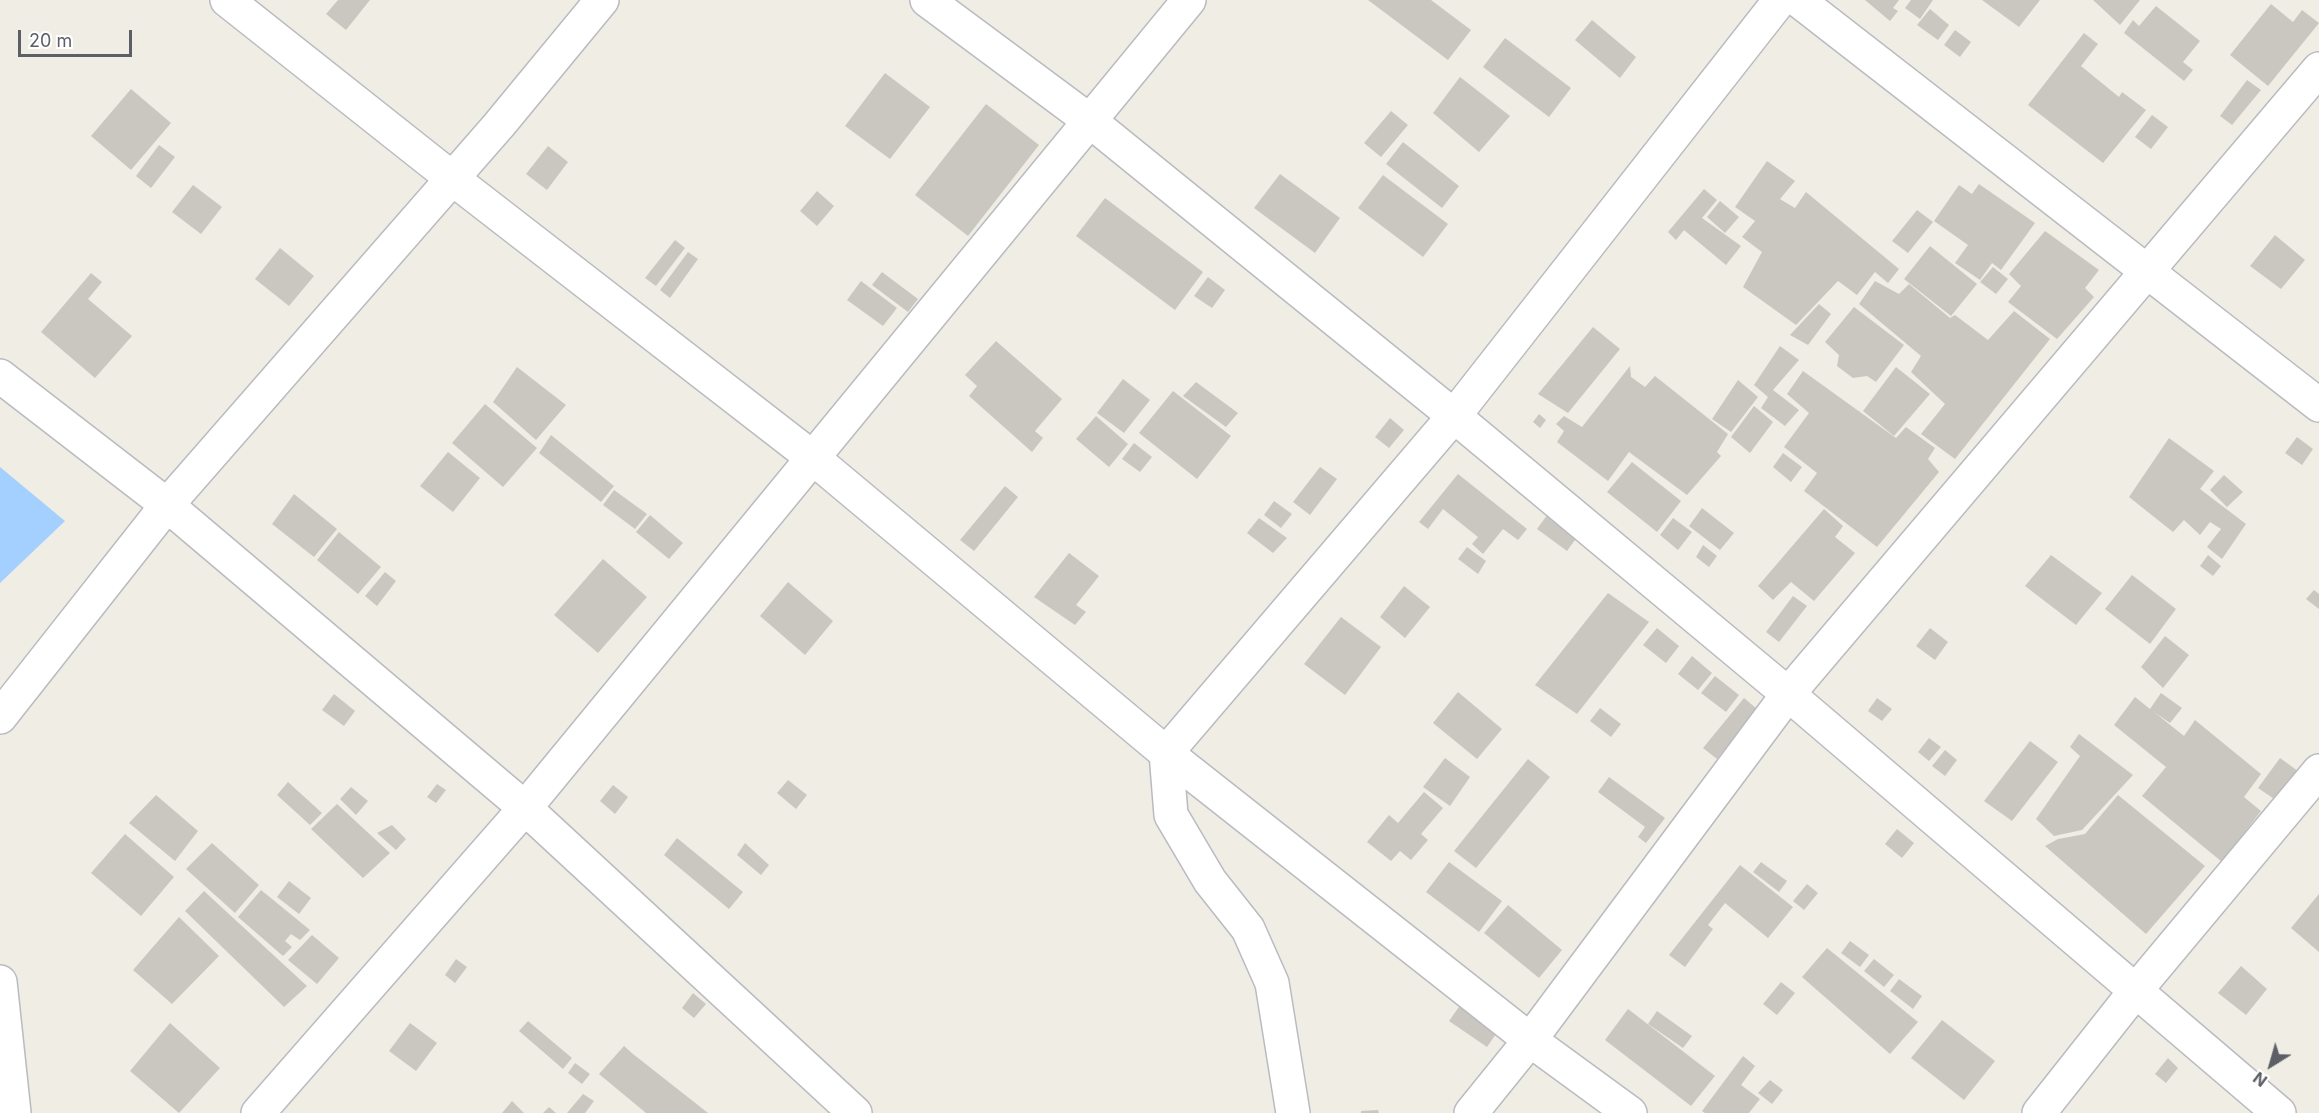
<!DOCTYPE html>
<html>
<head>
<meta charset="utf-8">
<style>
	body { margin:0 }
	#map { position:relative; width:2319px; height:1113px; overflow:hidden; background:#efede4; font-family:Inter,sans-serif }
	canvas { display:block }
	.north { position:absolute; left:2241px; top:1035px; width:60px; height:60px; -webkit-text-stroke:4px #fff; paint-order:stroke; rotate:217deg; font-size:16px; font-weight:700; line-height:24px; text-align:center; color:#5c5f65 }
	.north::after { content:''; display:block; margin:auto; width:21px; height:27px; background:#5c5f65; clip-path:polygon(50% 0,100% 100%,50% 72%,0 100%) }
	.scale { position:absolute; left:18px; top:30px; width:114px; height:27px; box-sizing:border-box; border:3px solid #5c5f65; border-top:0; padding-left:8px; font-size:18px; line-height:21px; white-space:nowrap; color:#5c5f65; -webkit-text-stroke:4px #fff; paint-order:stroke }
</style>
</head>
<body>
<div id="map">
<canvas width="2319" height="1113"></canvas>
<div class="north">N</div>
<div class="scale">20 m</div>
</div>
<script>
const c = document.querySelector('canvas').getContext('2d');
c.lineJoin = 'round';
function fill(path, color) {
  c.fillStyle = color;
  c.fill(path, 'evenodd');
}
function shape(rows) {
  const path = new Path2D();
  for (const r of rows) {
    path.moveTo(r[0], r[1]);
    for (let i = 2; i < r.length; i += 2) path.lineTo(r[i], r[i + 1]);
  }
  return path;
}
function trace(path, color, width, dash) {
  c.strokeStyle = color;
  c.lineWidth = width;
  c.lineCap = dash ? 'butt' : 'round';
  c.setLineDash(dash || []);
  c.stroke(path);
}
fill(shape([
	[0,467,65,521,0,583]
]), '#a4d0ff');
fill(shape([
	[338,0,370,0,346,30,326,14],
	[1368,0,1431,0,1471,30,1448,60],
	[1865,0,1899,0,1893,8,1898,11,1890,21],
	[1911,0,1933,0,1920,19,1905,8],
	[1982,0,2040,0,2019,27],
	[2093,0,2140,0,2120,25],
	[2271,4,2293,22,2302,10,2319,23,2268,86,2230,55],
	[2156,6,2200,41,2183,62,2193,70,2184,81,2124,33,2133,20,2139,26],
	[1930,9,1949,25,1938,40,1917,25],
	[1592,20,1636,57,1620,78,1575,40],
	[1955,30,1971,42,1960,57,1944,45],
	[2084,33,2098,44,2081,66,2119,97,2122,92,2146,110,2103,163,2028,105],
	[1505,38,1571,88,1549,117,1483,67],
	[885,73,930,107,890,159,845,126],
	[1460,77,1510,116,1479,152,1433,113],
	[2247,80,2261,90,2232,125,2220,116],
	[131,89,171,123,131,170,91,136],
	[986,104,1039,145,968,236,915,195],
	[1391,111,1408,125,1381,157,1364,143],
	[2152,115,2168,127,2151,149,2135,137],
	[1403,142,1459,186,1442,208,1386,164],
	[159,145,175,157,151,188,136,176],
	[548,146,568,162,547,190,526,174],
	[1767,161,1795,181,1780,199,1795,208,1806,192,1899,269,1888,283,1875,272,1857,295,1838,281,1796,325,1743,287,1762,252,1742,237,1755,221,1735,207],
	[1280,174,1340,218,1315,253,1254,208],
	[1383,175,1448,224,1423,257,1358,208],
	[1979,184,2035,223,2001,270,1992,263,1980,280,1955,263,1968,245,1934,221,1959,185,1972,194],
	[193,185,222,207,201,234,172,212],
	[1704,189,1717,200,1702,218,1741,246,1726,265,1684,230,1676,240,1668,232],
	[817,191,834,206,817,226,800,211],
	[1105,198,1203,272,1175,310,1076,236],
	[1720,201,1739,217,1725,233,1707,217],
	[1917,210,1933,222,1908,253,1892,241],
	[2045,231,2099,270,2085,288,2094,297,2057,339,2008,302,2021,286,2009,274],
	[2275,235,2305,260,2281,289,2250,266],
	[675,240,685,248,656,286,645,278],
	[1930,246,1977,284,1951,316,1904,279],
	[280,248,314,276,289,306,255,279],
	[688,252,698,259,670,298,660,290],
	[1993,267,2008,279,1996,294,1980,282],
	[882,272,918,299,908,312,872,285],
	[91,273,102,282,88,299,132,336,95,378,41,332],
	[1208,277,1225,290,1212,308,1194,296],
	[861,281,897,308,883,326,847,300],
	[1875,281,1899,294,1909,284,1950,318,1955,315,1988,340,2014,311,2050,339,1955,459,1921,434,1945,404,1911,372,1921,356,1859,304],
	[1819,304,1831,314,1808,345,1790,335],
	[1854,307,1904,345,1876,382,1867,376,1853,378,1837,366,1839,355,1825,342],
	[1593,327,1620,349,1568,413,1538,394],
	[996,341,1062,399,1035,431,1043,438,1032,452,969,396,977,386,965,375],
	[1780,346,1799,360,1773,390,1799,410,1785,426,1761,408,1768,397,1754,385],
	[1630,366,1631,377,1645,387,1655,376,1728,434,1717,452,1721,456,1687,495,1629,452,1608,481,1557,442,1564,431,1556,424,1564,416,1582,427],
	[517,367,566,405,536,440,493,402],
	[1896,367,1930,394,1894,436,1863,411],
	[1803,371,1896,438,1906,427,1935,448,1928,459,1939,472,1877,547,1804,491,1817,473,1784,447,1809,413,1787,394],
	[1123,379,1150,400,1124,433,1097,413],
	[1738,380,1758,397,1731,432,1712,419],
	[1196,382,1238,413,1226,427,1183,396],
	[1173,391,1231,436,1197,479,1139,433],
	[485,404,537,448,503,487,452,443],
	[1754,406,1773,422,1750,453,1731,437],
	[1539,414,1546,420,1540,428,1533,422],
	[1096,416,1128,444,1109,467,1076,439],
	[1390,418,1404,430,1389,448,1375,437],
	[551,435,614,486,601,502,539,453],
	[2297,437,2313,449,2302,465,2285,453],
	[2169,438,2214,471,2200,489,2246,524,2222,559,2207,547,2221,529,2210,522,2200,535,2184,520,2173,532,2129,497],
	[1134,443,1152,457,1140,472,1122,459],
	[448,452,480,478,453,512,420,486],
	[1783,453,1802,467,1791,482,1773,467],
	[1632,462,1681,501,1657,532,1607,492],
	[1320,467,1337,479,1310,515,1293,502],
	[1458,474,1527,529,1518,540,1503,529,1483,554,1472,544,1478,537,1443,509,1428,529,1419,522],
	[2224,475,2243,492,2227,507,2210,490],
	[1005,486,1018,497,974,551,960,540],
	[614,490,647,514,635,529,603,505],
	[294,494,337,529,314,557,272,524],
	[1274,501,1292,514,1281,528,1264,515],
	[1702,508,1734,533,1720,550,1689,526],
	[1824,509,1843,526,1835,537,1855,553,1814,601,1791,582,1773,600,1758,586],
	[1550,511,1580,533,1567,551,1537,529],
	[650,515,683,543,669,559,636,532],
	[1259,518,1287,538,1273,553,1247,533],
	[1673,518,1692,532,1678,550,1660,535],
	[339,532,381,567,358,594,317,560],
	[1703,545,1717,556,1709,567,1696,557],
	[1467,547,1486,561,1478,574,1458,559],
	[1069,553,1099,576,1076,605,1086,612,1075,625,1034,597],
	[2051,555,2102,593,2076,625,2025,586],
	[2208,555,2221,566,2213,576,2200,566],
	[603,559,647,597,598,653,554,615],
	[385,572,396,581,377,606,365,596],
	[2132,575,2176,609,2150,644,2105,609],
	[788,582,833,621,805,655,760,616],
	[1404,586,1430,607,1405,638,1380,617],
	[2314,590,2319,594,2319,609,2306,599],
	[1608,593,1649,622,1577,714,1535,685],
	[1793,596,1807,606,1779,642,1766,632],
	[1341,617,1381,647,1345,695,1304,664],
	[1657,628,1679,646,1666,663,1643,645],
	[1930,628,1948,642,1935,660,1916,646],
	[2165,636,2189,655,2163,688,2141,667],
	[1692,656,1712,673,1698,690,1678,674],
	[1715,676,1739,695,1726,712,1701,693],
	[1458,692,1502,729,1477,759,1433,723],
	[2161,693,2182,708,2170,723,2154,712,2184,736,2195,720,2261,774,2244,797,2261,811,2222,862,2142,796,2166,767,2114,725,2135,697,2150,709],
	[334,694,355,711,344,726,322,710],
	[1744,698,1757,709,1717,759,1703,748],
	[1877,698,1892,709,1882,721,1868,711],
	[1600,708,1621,724,1611,737,1590,721],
	[2079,734,2133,775,2082,830,2054,836,2036,819,2080,756,2070,747],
	[1929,738,1941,747,1929,761,1918,752],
	[2030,741,2058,762,2012,821,1984,801],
	[1945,750,1957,760,1945,776,1932,766],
	[1445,758,1470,777,1450,806,1423,787],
	[2280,758,2302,774,2280,803,2258,788],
	[1528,759,1550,777,1476,868,1454,851],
	[1609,777,1665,818,1646,843,1638,837,1645,827,1598,792],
	[788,780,807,795,796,809,777,793],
	[288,782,322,813,310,825,277,795],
	[437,784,446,790,436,803,427,797],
	[613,785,628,797,615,814,600,801],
	[351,787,368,801,356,815,340,799],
	[1424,792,1443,808,1421,834,1428,840,1411,860,1400,851,1391,861,1367,842,1389,815,1398,823],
	[156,795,198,831,175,861,129,823],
	[2118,795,2205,866,2146,934,2045,846,2058,839,2085,834],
	[337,804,390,853,363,878,311,829],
	[392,825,406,839,396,850,377,833],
	[1897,829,1914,843,1902,858,1885,844],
	[125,834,174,877,141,916,91,873],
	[677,838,743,892,729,909,664,855],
	[212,843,259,885,235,913,186,869],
	[745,843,769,865,761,875,737,855],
	[1449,862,1502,901,1479,932,1426,892],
	[1761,862,1787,881,1779,892,1753,872],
	[1740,865,1793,907,1768,938,1725,903,1708,925,1713,929,1685,967,1669,955],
	[289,881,311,898,299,914,277,897],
	[1807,884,1818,893,1804,910,1793,901],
	[261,890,310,930,300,940,291,934,285,941,292,947,283,956,238,917],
	[204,891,307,986,284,1007,185,911],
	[2319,894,2319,952,2291,928],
	[1508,905,1562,950,1539,978,1484,933],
	[179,917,219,956,172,1004,133,970],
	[312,935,339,958,317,984,288,960],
	[1850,941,1869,955,1860,967,1841,953],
	[1827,948,1918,1022,1890,1054,1802,977],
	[456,959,467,967,455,983,445,975],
	[1874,959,1894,975,1884,987,1864,971],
	[2241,966,2267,989,2246,1015,2218,993],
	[1899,979,1922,996,1913,1009,1890,991],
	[1781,982,1795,993,1777,1015,1763,1004],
	[693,993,706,1004,694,1018,682,1008],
	[1461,1004,1498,1031,1487,1047,1449,1021],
	[1628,1009,1715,1076,1691,1106,1605,1040],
	[1657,1011,1692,1036,1683,1048,1648,1024],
	[1942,1020,1995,1061,1964,1100,1911,1058],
	[528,1021,572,1058,563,1069,519,1031],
	[170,1023,220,1068,179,1113,130,1071],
	[410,1023,437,1043,416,1071,389,1051],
	[624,1046,633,1054,708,1113,646,1113,599,1074],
	[1743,1056,1755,1066,1741,1085,1760,1099,1749,1113,1705,1113,1702,1111],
	[2168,1058,2178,1068,2166,1083,2155,1074],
	[575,1063,590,1074,582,1084,568,1073],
	[1770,1080,1783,1090,1772,1104,1758,1093],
	[583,1094,594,1101,585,1113,567,1113],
	[512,1101,524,1113,502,1113],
	[549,1107,556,1113,543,1113],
	[1378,1110,1379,1113,1361,1113,1361,1111]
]), '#cac7c1');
const minor = shape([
	[227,0,453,179,813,458,1166,753,1530,1040,1630,1113],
	[927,0,1090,121,1454,416,1788,694,2279,1113],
	[1798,0,2319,405],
	[0,376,167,505,525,808,855,1113],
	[0,717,167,505,499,125,602,0],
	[0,982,14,1113],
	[258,1113,525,808,1189,0],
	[1293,1113,1272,983,1248,929,1210,881,1171,815,1166,753,1454,416,1780,0],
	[1471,1113,1530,1040,1788,694,2319,69],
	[2039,1113,2137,989,2319,771]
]);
trace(minor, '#b9bbc0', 36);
trace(minor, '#fff', 33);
</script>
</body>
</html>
